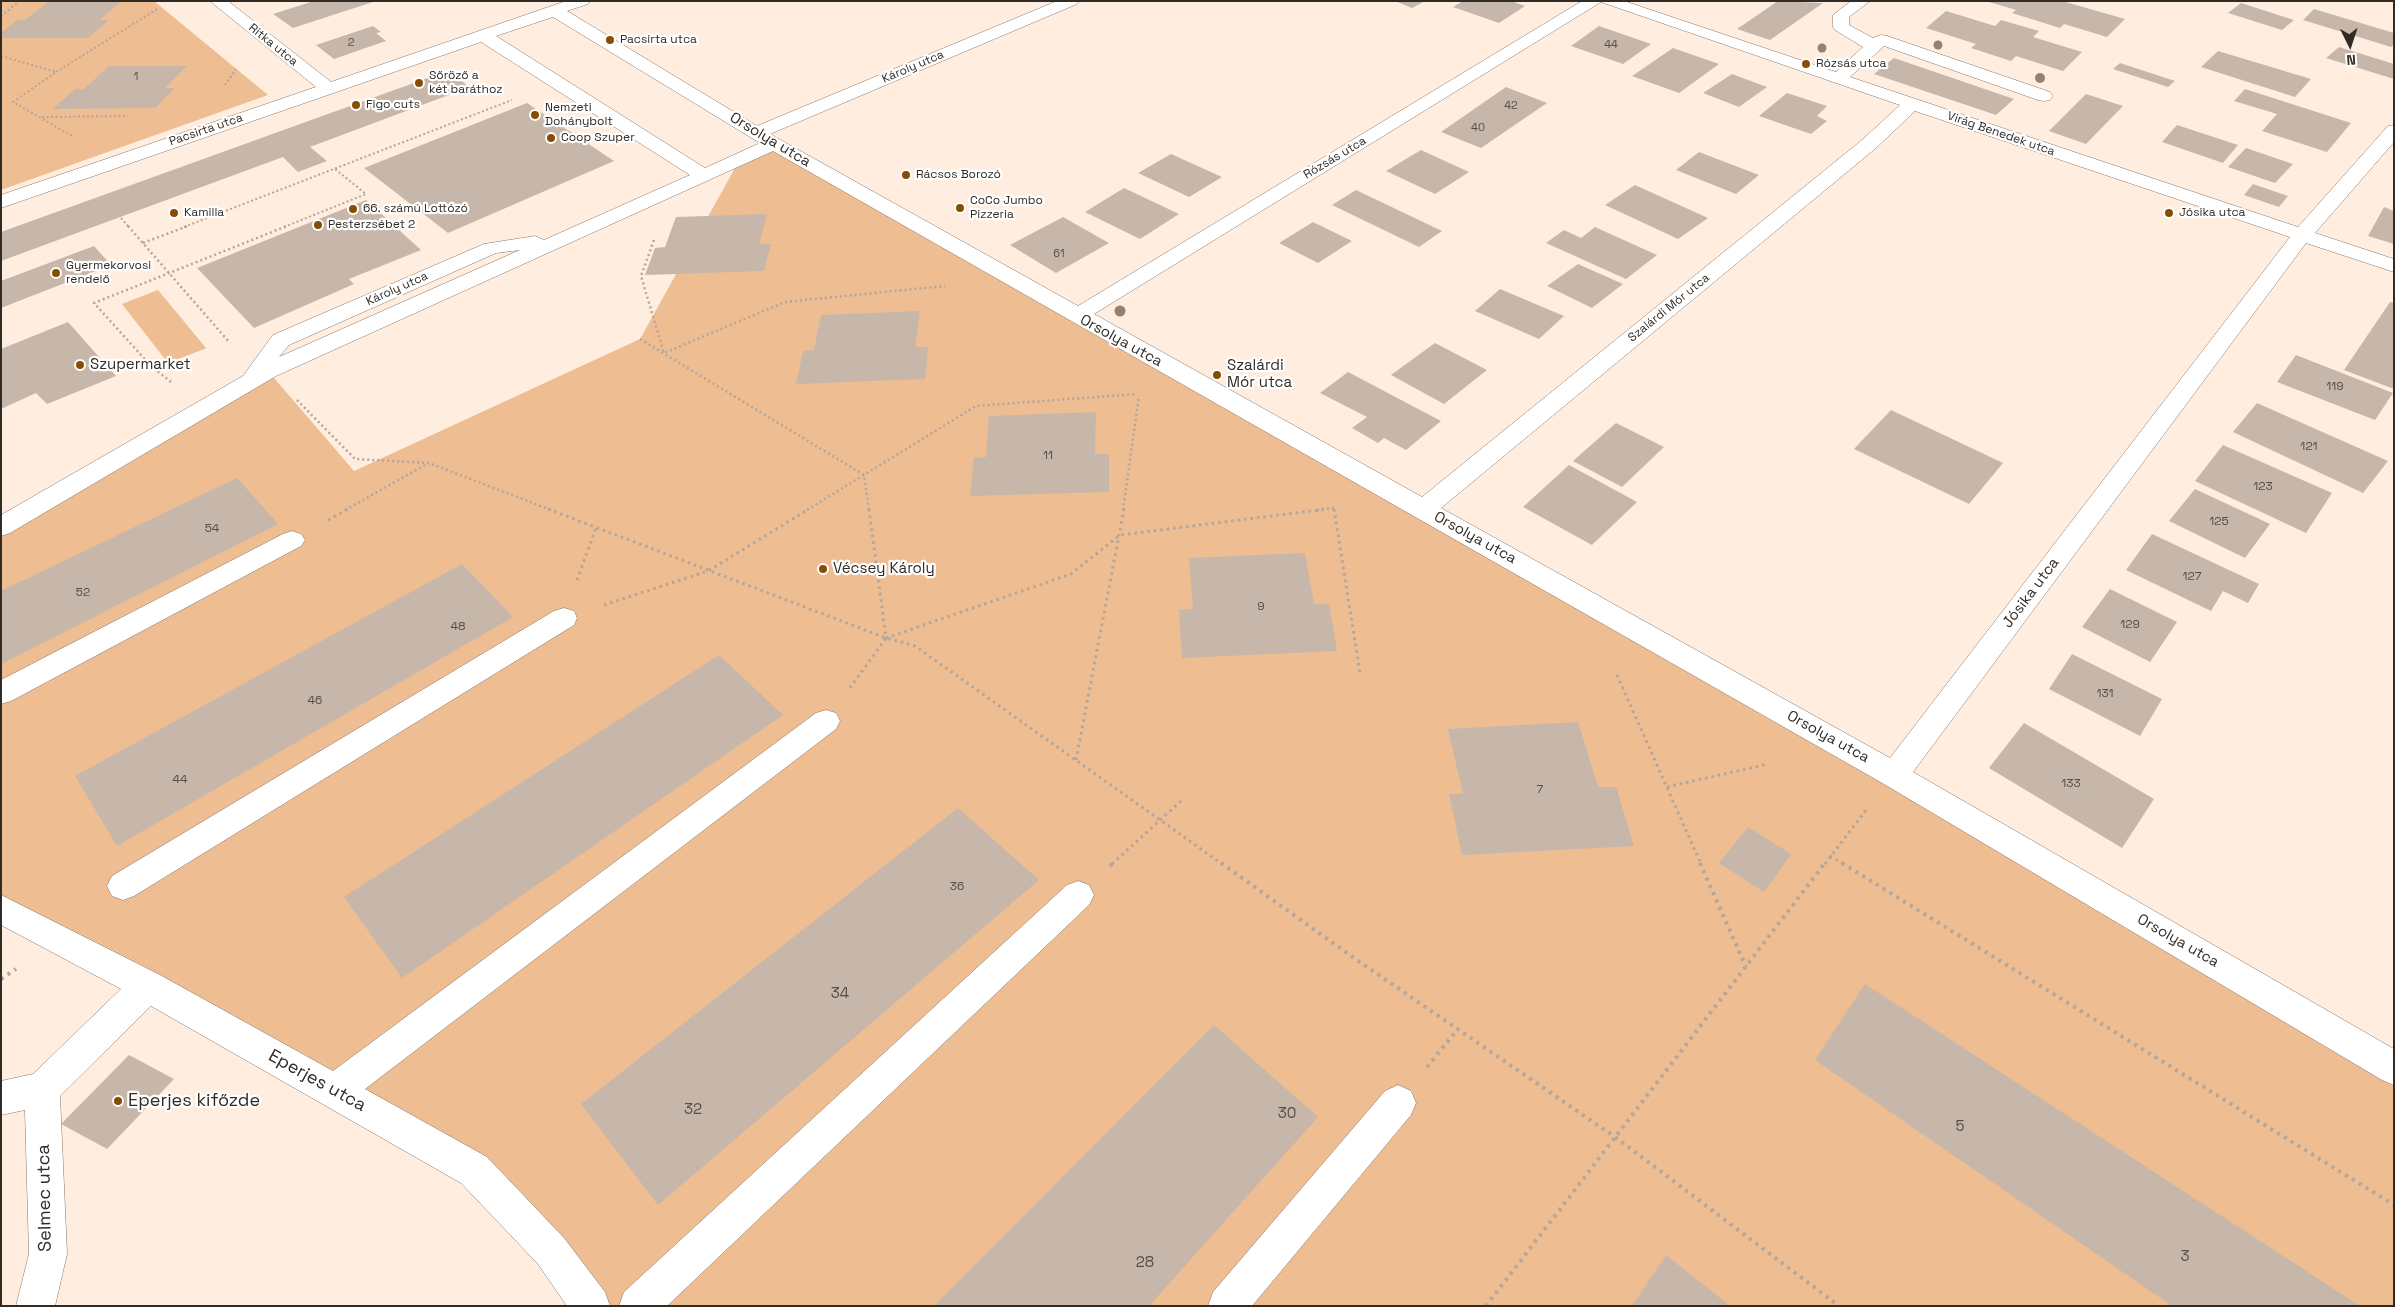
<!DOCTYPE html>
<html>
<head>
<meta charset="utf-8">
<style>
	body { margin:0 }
	#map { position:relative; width:2395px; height:1307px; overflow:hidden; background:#ffeee0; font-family:"Space Grotesk",sans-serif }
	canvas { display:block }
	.frame { position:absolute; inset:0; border:2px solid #312b25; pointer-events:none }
	.north { position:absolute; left:2325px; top:20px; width:50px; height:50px; -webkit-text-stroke:4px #fff; paint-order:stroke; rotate:176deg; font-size:14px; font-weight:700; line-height:20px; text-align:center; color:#312b25 }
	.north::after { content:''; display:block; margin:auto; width:18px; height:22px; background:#312b25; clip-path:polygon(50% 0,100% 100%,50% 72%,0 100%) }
</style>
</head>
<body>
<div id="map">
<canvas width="2395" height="1307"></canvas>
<div class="frame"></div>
<div class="north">N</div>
</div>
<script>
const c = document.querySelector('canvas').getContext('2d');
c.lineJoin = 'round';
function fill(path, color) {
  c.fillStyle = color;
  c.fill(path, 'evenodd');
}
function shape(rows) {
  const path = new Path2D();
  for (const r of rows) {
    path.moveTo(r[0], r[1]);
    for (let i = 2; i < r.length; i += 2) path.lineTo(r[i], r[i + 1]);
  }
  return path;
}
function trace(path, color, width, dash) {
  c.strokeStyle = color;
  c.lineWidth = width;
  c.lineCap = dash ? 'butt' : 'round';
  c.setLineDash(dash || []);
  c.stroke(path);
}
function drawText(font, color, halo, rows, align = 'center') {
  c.font = font + ' "Space Grotesk",sans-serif';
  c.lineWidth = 4.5;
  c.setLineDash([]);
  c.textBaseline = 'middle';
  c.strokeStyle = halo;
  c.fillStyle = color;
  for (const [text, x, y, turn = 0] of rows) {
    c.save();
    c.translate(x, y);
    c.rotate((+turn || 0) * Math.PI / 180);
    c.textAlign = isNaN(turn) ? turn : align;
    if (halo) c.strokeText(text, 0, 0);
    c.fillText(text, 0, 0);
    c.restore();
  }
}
fill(shape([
	[1,1,154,1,268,95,1,190],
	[774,144,2394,1070,2394,1306,589,1306,474,1170,1,909,1,527,268,371,354,471,640,339,740,159],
	[158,290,206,348,207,348,168,363,122,304]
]), '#eebd92');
fill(shape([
	[49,1,122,1,99,20,109,20,88,38,1,38,1,33,17,20,25,20],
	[314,1,373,1,373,2,293,28,273,14],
	[1395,1,1425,1,1412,8],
	[1463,1,1511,1,1525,6,1499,23,1453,7],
	[1778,1,1823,3,1770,40,1737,29],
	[2062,1,2125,19,2107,37,2064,24,2060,28,2012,13,2016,10,1989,2],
	[2241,3,2294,20,2282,30,2228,13],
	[2314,9,2394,33,2394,44,2391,47,2303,20],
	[1946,11,1995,26,2001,20,2039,31,2033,37,2082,52,2063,71,2016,56,2011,61,1971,48,1976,44,1926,28],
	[373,26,381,32,376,33,386,41,334,59,316,45],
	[1599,26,1651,44,1623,64,1571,46],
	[2339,47,2394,64,2394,79,2326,58],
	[1673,48,1719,64,1679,93,1632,76],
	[2218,51,2311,79,2295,97,2201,67],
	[1894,58,2014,99,1996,115,1874,74],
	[2120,63,2175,81,2168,87,2113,69],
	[109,66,187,66,165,88,175,88,155,108,53,109,75,89,84,89],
	[447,71,470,87,310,147,327,161,298,172,283,157,1,261,1,232],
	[1732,74,1767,87,1739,107,1703,93],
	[1506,87,1547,103,1481,148,1441,132],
	[2245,89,2351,123,2327,152,2262,131,2277,114,2234,101],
	[1787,93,1827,106,1817,116,1827,121,1811,134,1759,116],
	[2086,94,2123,106,2086,144,2049,131],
	[527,103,614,161,448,233,364,168],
	[2177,125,2238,145,2223,163,2162,142],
	[2246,148,2293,164,2275,183,2228,167],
	[1421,150,1469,172,1435,194,1386,171],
	[1699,152,1759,175,1736,194,1676,170],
	[1171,154,1222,177,1189,197,1138,173],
	[2253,184,2288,196,2279,207,2244,195],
	[1635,185,1708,218,1678,239,1605,205],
	[1124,188,1179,214,1140,239,1085,212],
	[1356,190,1442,231,1419,247,1332,205],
	[366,200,421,250,349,279,354,284,254,328,197,268],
	[2384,207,2394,211,2394,244,2368,236],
	[767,214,759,244,771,244,764,271,645,275,655,248,665,247,676,217],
	[1063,217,1109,243,1056,273,1010,245],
	[1313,222,1352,241,1318,263,1279,243],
	[1595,227,1657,255,1626,279,1546,243,1564,230,1581,238],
	[94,246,111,265,1,308,1,281],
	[1578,264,1623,284,1592,308,1547,286],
	[1500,289,1564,316,1539,339,1475,311],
	[2390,302,2394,303,2394,389,2344,370],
	[920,311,915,347,928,347,925,379,796,384,803,351,814,350,821,315],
	[68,322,116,376,47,404,36,393,1,409,1,349],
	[1435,343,1487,370,1444,404,1391,375],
	[2296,355,2393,393,2375,420,2277,382],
	[1348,372,1441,421,1406,450,1384,438,1378,443,1352,428,1367,417,1320,393],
	[2257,403,2388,461,2363,493,2233,432],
	[1891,410,2003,463,1969,504,1854,449],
	[1096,412,1095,454,1109,454,1109,492,970,496,974,458,986,457,989,416],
	[1616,423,1664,447,1622,487,1573,461],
	[2223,445,2332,493,2306,533,2195,481],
	[1569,465,1637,502,1592,545,1523,507],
	[237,478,278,524,1,664,1,591],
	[2195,489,2270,524,2245,558,2169,521],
	[2152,534,2259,584,2248,603,2223,591,2211,611,2126,570],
	[1305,553,1314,604,1329,604,1337,651,1182,658,1179,610,1193,609,1189,558],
	[462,564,513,617,117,846,75,776],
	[2110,589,2177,622,2150,662,2082,627],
	[2072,654,2162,699,2140,736,2049,689],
	[719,655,783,715,402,978,344,897],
	[1578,722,1598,787,1616,787,1634,846,1462,855,1449,794,1463,794,1448,729],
	[2024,723,2154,799,2122,848,1989,768],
	[958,808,1039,880,658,1205,581,1104],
	[1748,827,1791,854,1764,892,1719,863],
	[1865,984,2360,1306,2172,1306,1815,1060],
	[1214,1025,1318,1117,1149,1306,934,1306],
	[129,1055,174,1079,107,1149,61,1124],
	[1666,1255,1730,1306,1632,1306]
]), '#c7b7aa');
const minor = shape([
	[210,1,228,1,331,82,566,1,590,1,588,4,567,11,757,126,1057,1,1079,1,1077,4,770,134,1078,306,1582,1,1624,1,1836,72,1863,47,1835,30,1833,27,1833,15,1851,1,1870,1,1849,17,1849,25,1873,38,1881,35,1887,36,2050,92,2053,96,2050,100,2044,101,2038,100,1884,46,1850,77,2298,227,2388,126,2394,125,2394,142,2315,233,2394,259,2394,272,2306,243,1913,772,2394,1049,2394,1085,2382,1080,1884,784,773,151,276,376,10,533,1,536,1,515,243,376,273,335,484,244,535,236,544,240,690,175,481,42,1,208,1,195,316,87,210,1],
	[1601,2,1900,105,1862,140,1422,497,1094,314,1601,2],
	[553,17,760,143,705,168,496,36,553,17],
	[1915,111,2290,237,1890,758,1441,508,1876,148,1915,111],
	[520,250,279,357,289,345,496,253,520,250],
	[292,531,301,534,305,540,301,546,11,701,1,704,1,680,283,534,292,531],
	[564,608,574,611,577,618,574,625,134,896,123,900,112,896,107,886,112,876,554,611,564,608],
	[826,710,836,713,840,721,836,729,365,1089,487,1157,564,1238,605,1292,610,1306,567,1306,538,1264,461,1183,151,1006,60,1096,67,1254,55,1306,16,1306,29,1254,25,1110,1,1115,1,1081,33,1074,121,989,1,925,1,895,160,975,333,1071,816,713,826,710],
	[1078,881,1089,885,1094,895,1089,905,667,1306,619,1306,624,1292,1067,885,1078,881],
	[1398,1085,1411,1091,1416,1103,1411,1115,1252,1306,1208,1306,1213,1292,1385,1091,1398,1085]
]);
trace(minor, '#86776b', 1);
trace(shape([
	[1,16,20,1],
	[1,56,56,72,13,102,74,137],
	[56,72,159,8],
	[225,85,236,69],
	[42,117,128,116],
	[121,218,129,227],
	[184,227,512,100],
	[284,227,366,194,335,169]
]), '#b3a69b', 2, [2, 2.5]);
trace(shape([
	[128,226,230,343],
	[654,240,641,276,664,353,785,302,945,286],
	[143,243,188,226],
	[640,339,864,475,869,510],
	[171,382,151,366,94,303,287,226],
	[297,400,355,459,429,463,551,510],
	[345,510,427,464],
	[807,510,976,406,1136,394],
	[1123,510,1139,396],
	[1317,510,1334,508,1334,510]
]), '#b3a69b', 2.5, [2, 3]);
trace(shape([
	[548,509,886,638,915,646,1222,864],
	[869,509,886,638,1071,574,1120,535,1327,509],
	[1334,509,1360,673],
	[328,520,348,509],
	[577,580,596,528],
	[604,605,708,571,809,509],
	[1617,675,1701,864],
	[850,688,886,638],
	[1076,760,1124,509],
	[1667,787,1768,764],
	[1830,856,1844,864],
	[1112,864,1181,801],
	[1825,864,1867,809]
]), '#b3a69b', 3, [2.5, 4]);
trace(shape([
	[1221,863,1354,958,1615,1137,1839,1306],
	[1700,863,1746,967],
	[1842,863,2394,1205],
	[1110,866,1113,863],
	[1,979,16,969],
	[1427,1067,1458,1029],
	[1486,1306,1825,863]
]), '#b3a69b', 4, [3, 5]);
fill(minor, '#fff');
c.fillStyle = '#96816d';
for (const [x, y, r] of [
	[1938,45,4.5],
	[1822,48,4.5],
	[2040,78,5],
	[1120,311,5.5]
]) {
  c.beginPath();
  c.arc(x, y, r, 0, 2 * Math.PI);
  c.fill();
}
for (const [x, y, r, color] of [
	[610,40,5,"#874d04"],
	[1806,64,5,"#874d04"],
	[419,83,5,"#874d04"],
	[356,105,5,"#874d04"],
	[535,115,5,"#874d04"],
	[551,138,5,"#874d04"],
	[906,175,5,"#874d04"],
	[960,208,5,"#874d04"],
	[353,209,5,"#874d04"],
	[174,213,5,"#874d04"],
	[2169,213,5,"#874d04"],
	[318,225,5,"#874d04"],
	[56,273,5,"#874d04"],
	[80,365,5,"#874d04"],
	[1217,375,5,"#874d04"],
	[823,569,5,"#874d04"],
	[118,1101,5,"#874d04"]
]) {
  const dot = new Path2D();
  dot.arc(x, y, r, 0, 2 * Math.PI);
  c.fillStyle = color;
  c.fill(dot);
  trace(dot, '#fff', 2);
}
drawText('11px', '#564e46', null, [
	["2",351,43],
	["44",1611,45],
	["1",136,77],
	["42",1511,106],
	["40",1478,128],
	["61",1059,254]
]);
drawText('12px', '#312b25', '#fff', [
	["Pacsirta utca",620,40],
	["Rózsás utca",1816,64],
	["Sőröző a",429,76],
	["két baráthoz",429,90],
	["Figo cuts",366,105],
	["Nemzeti",545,108],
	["Dohánybolt",545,122],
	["Coop Szuper",561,138],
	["Rácsos Borozó",916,175],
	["CoCo Jumbo",970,201],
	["Pizzeria",970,215],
	["66. számú Lottózó",363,209],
	["Kamilla",184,213],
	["Jósika utca",2179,213],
	["Pesterzsébet 2",328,225],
	["Gyermekorvosi",66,266],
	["rendelő",66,280]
], 'left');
drawText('12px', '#312b25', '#fff', [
	["Ritka utca",273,45,39],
	["Károly utca",913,67,-23],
	["Pacsirta utca",206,130,-19],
	["Virág Benedek utca",2001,134,19],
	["Rózsás utca",1335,158,-31],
	["Károly utca",397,289,-24],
	["Szalárdi Mór utca",1669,308,-39]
]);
drawText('12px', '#564e46', null, [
	["119",2335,387],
	["121",2309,447],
	["11",1048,456],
	["123",2263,487],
	["125",2219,522],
	["54",212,529],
	["127",2192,577],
	["52",83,593],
	["9",1261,607],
	["129",2130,625],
	["48",458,627],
	["131",2105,694],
	["46",315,701],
	["44",180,780],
	["133",2071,784],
	["7",1540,790],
	["36",957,887]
]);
drawText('15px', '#312b25', '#fff', [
	["Orsolya utca",770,140,31],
	["Orsolya utca",1121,341,29],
	["Orsolya utca",1475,538,29],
	["Jósika utca",2031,593,-53],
	["Orsolya utca",1828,737,29],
	["Orsolya utca",2178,941,30]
]);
drawText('15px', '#312b25', '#fff', [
	["Szupermarket",90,365],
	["Szalárdi",1227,366],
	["Mór utca",1227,383],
	["Vécsey Károly",833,569]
], 'left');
drawText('15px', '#564e46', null, [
	["34",840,994],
	["32",693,1110],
	["30",1287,1114],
	["5",1960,1127],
	["3",2185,1257],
	["28",1145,1263]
]);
drawText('18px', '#312b25', '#fff', [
	["Eperjes utca",317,1081,29],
	["Selmec utca",45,1198,-91]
]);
drawText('18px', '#312b25', '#fff', [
	["Eperjes kifőzde",128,1101]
], 'left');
</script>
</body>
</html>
